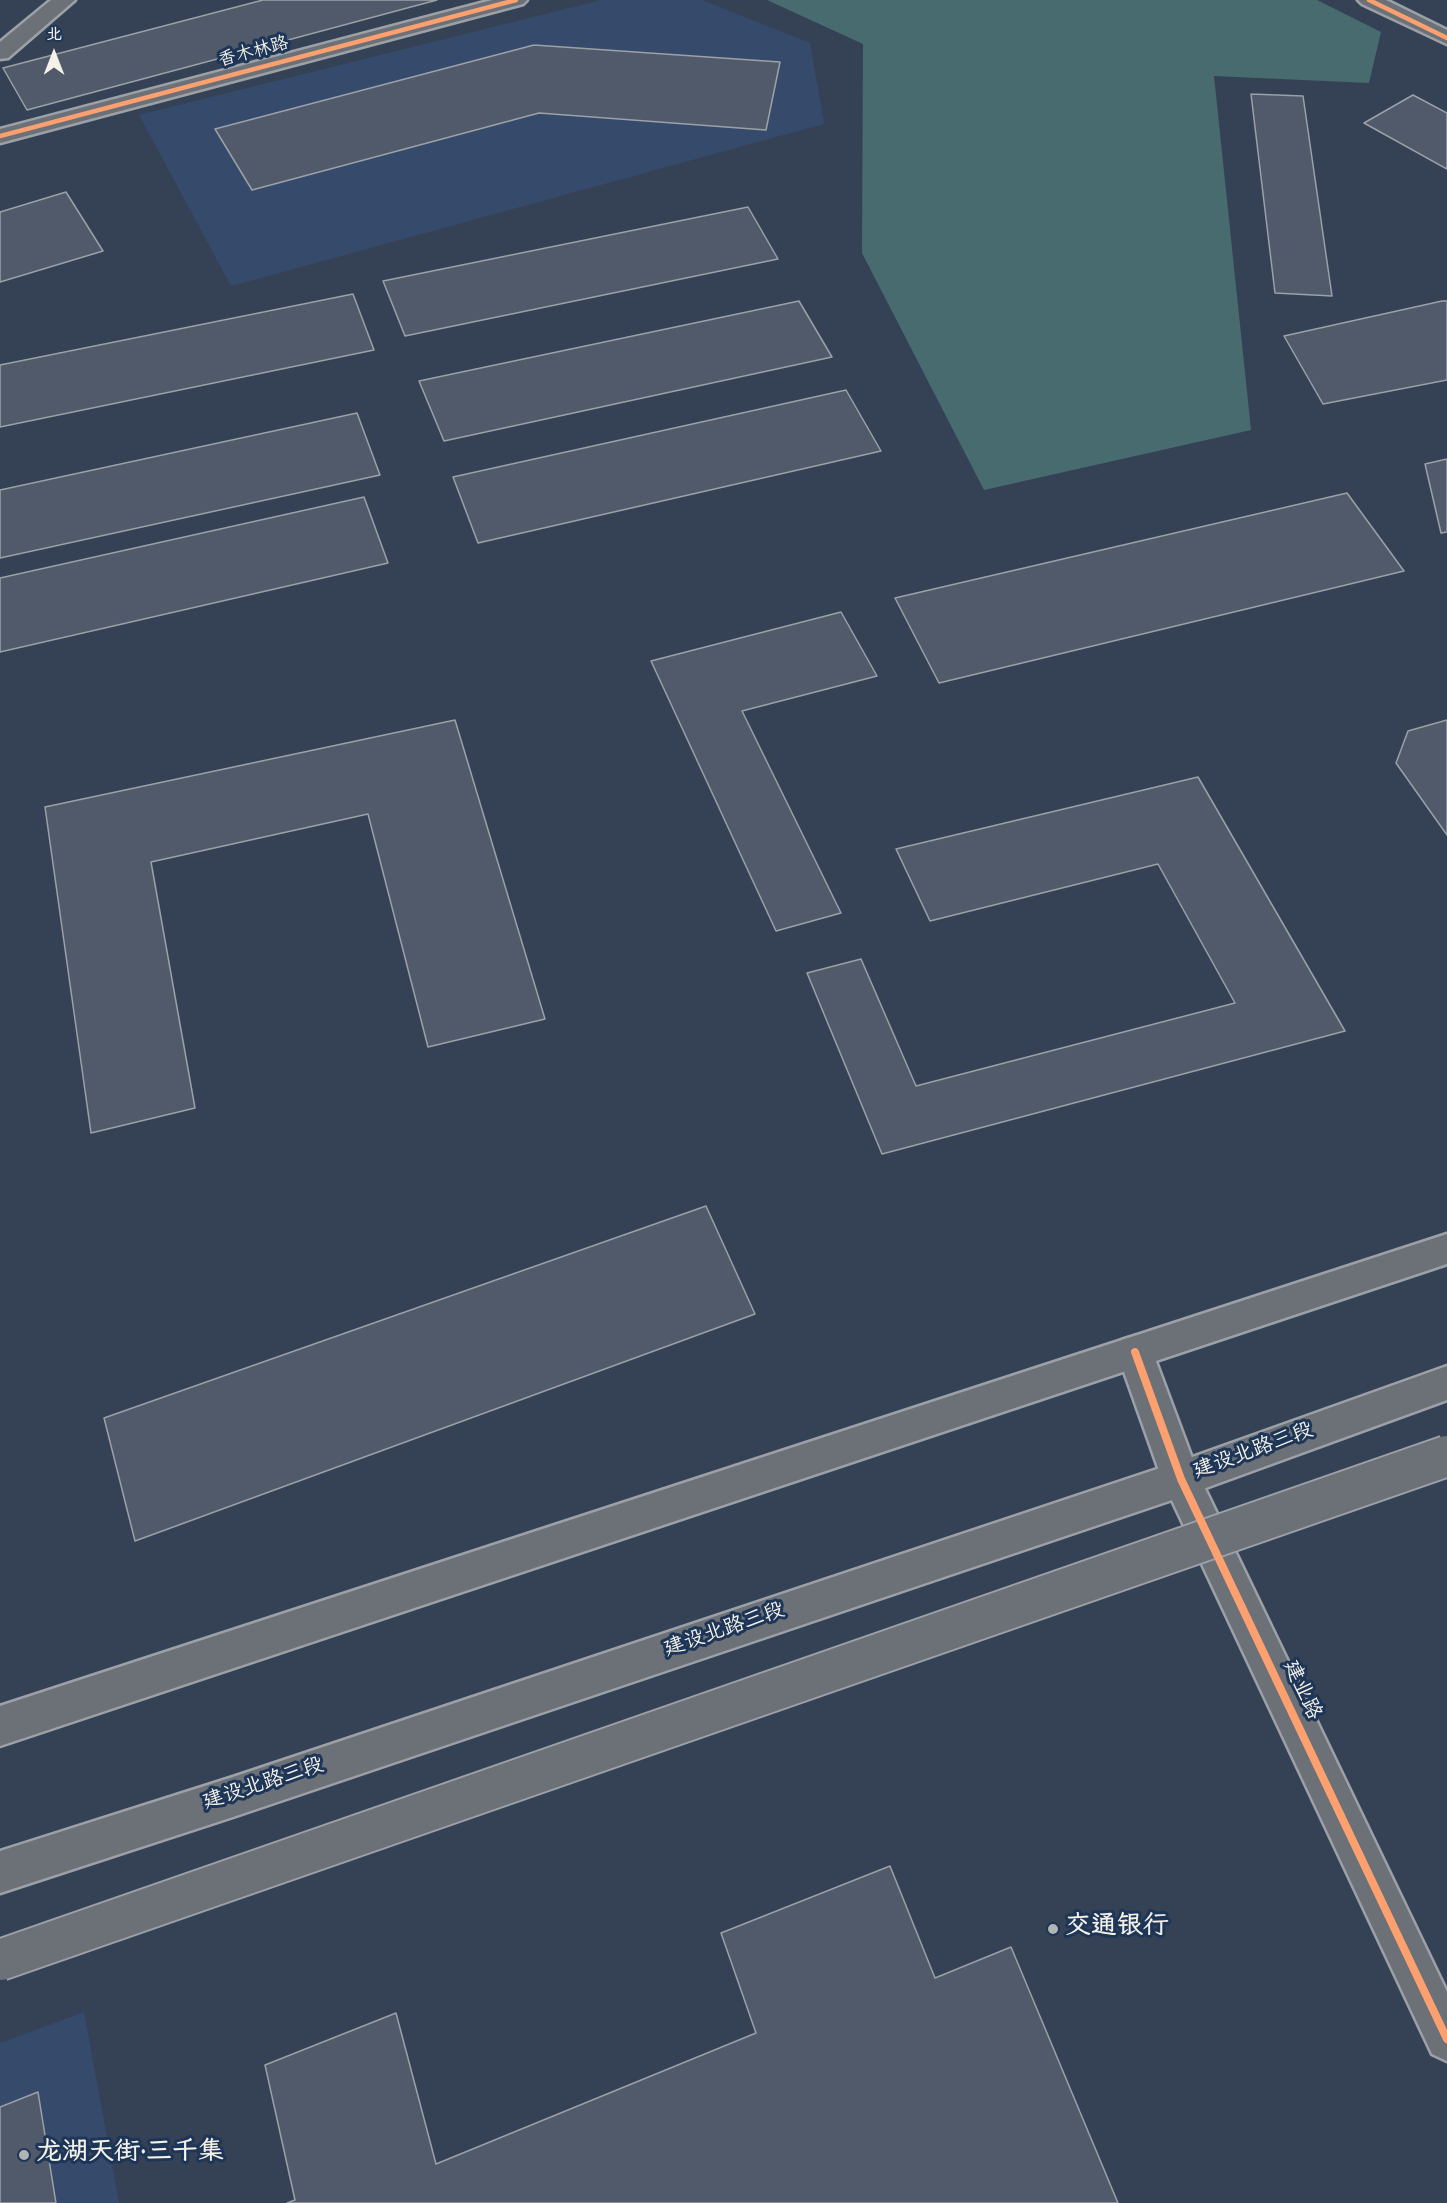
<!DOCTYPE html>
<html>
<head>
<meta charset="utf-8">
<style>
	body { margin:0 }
	#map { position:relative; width:1447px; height:2203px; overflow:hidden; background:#354255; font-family:Dekko,"LXGW WenKai TC",sans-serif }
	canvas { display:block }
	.north { position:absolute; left:24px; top:24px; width:60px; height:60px; -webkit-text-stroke:4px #1d3557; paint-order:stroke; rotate:0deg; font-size:16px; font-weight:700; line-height:24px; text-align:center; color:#f4f1e8 }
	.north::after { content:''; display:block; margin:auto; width:21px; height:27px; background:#f4f1e8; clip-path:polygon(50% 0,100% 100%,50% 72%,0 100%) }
</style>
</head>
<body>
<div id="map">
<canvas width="1447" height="2203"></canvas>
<div class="north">北</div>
</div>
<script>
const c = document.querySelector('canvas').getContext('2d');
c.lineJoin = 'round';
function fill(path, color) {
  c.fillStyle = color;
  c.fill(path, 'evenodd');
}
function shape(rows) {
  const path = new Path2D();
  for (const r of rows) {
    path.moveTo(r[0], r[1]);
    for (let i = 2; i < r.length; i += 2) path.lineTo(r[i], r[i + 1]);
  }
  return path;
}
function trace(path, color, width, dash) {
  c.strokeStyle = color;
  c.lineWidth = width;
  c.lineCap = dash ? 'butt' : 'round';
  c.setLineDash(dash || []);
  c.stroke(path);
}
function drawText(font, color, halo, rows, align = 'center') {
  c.font = font + ' Dekko,"LXGW WenKai TC",sans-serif';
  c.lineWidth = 6;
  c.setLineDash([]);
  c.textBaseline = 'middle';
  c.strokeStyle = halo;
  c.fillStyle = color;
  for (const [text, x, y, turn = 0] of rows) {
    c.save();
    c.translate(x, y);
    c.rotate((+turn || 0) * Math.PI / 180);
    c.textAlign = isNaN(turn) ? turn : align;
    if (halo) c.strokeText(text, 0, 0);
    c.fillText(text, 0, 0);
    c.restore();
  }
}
fill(shape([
	[601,0,702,0,810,43,824,124,231,286,139,115],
	[84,2012,119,2203,0,2203,0,2043]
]), '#364a6c');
fill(shape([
	[767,0,1317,0,1381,32,1369,83,1214,76,1251,430,984,490,862,253,863,44]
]), '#486b70');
const building = shape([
	[263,0,437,0,27,110,3,68,263,0],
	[534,45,780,62,766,130,539,113,252,190,215,129,534,45],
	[1251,94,1303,96,1332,296,1275,293,1251,94],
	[1413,95,1447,113,1447,169,1364,123,1413,95],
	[66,192,103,251,0,282,0,212,66,192],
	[748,207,778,259,405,336,383,281,748,207],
	[353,294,374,350,0,427,0,365,353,294],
	[799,301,832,357,444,441,419,381,799,301],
	[1442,301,1447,301,1447,380,1323,404,1284,336,1442,301],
	[846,390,881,451,478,543,453,477,846,390],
	[357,413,380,475,0,558,0,490,357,413],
	[1447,459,1447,532,1441,533,1425,464,1447,459],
	[1347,493,1404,571,939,683,895,598,1347,493],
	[364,497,388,563,0,652,0,578,364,497],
	[841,612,877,676,742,711,841,913,776,931,651,661,841,612],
	[455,720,545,1019,428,1047,368,814,151,862,195,1108,91,1133,45,807,455,720],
	[1447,720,1447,835,1396,763,1408,731,1447,720],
	[1198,777,1345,1031,882,1154,807,973,861,959,916,1086,1235,1003,1158,864,930,921,896,849,1198,777],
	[706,1206,755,1314,135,1541,104,1418,706,1206],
	[890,1866,935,1978,1011,1947,1118,2203,287,2203,295,2200,265,2065,396,2013,436,2164,756,2033,721,1933,890,1866],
	[38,2092,56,2203,0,2203,0,2107,38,2092]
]);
fill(building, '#515a6a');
trace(building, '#9ca1a8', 1.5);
const minor = shape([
	[51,0,75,0,8,58,0,59,0,42,51,0],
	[492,0,527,0,523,4,0,143,0,129,492,0],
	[1358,0,1386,0,1447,30,1447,44,1362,4,1358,0]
]);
const tertiary = shape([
	[1135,1336,1148,1340,1198,1474,1447,1992,1447,2061,1432,2054,1162,1479,1117,1352,1122,1340,1135,1336]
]);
const primary = shape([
	[1447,1234,1447,1264,0,1746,0,1706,1447,1234],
	[1447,1366,1447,1400,1181,1497,233,1817,0,1893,0,1851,233,1777,1181,1461,1447,1366]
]);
trace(minor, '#9ca1a8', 5);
trace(tertiary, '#9ca1a8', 5);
trace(primary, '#9ca1a8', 5);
fill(minor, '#6c7177');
fill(tertiary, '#6c7177');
fill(primary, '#6c7177');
const trunkBridge = shape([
	[0,1960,1447,1456]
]);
trace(trunkBridge, '#9ca1a8', 44, []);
trace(trunkBridge, '#6c7177', 40);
trace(shape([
	[1369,0,1447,38],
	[0,136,516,0]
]), '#fca06f', 4.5);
trace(shape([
	[1135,1352,1181,1479,1447,2039]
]), '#fca06f', 8);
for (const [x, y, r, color] of [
	[1053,1929,6,"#b1b4b5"],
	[24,2155,6,"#b1b4b5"]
]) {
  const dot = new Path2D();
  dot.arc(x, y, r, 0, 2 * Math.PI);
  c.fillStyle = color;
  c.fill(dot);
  trace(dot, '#1d3557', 2);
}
drawText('18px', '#f4f1e8', '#1d3557', [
	["香木林路",254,54,-15]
]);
drawText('21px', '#f4f1e8', '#1d3557', [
	["建设北路三段",1254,1453,-20],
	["建设北路三段",725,1632,-19],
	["建业路",1300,1691,65],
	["建设北路三段",264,1786,-18]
]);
drawText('bold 26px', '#f4f1e8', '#1d3557', [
	["交通银行",1065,1929],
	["龙湖天街·三千集",36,2155]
], 'left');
</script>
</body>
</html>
